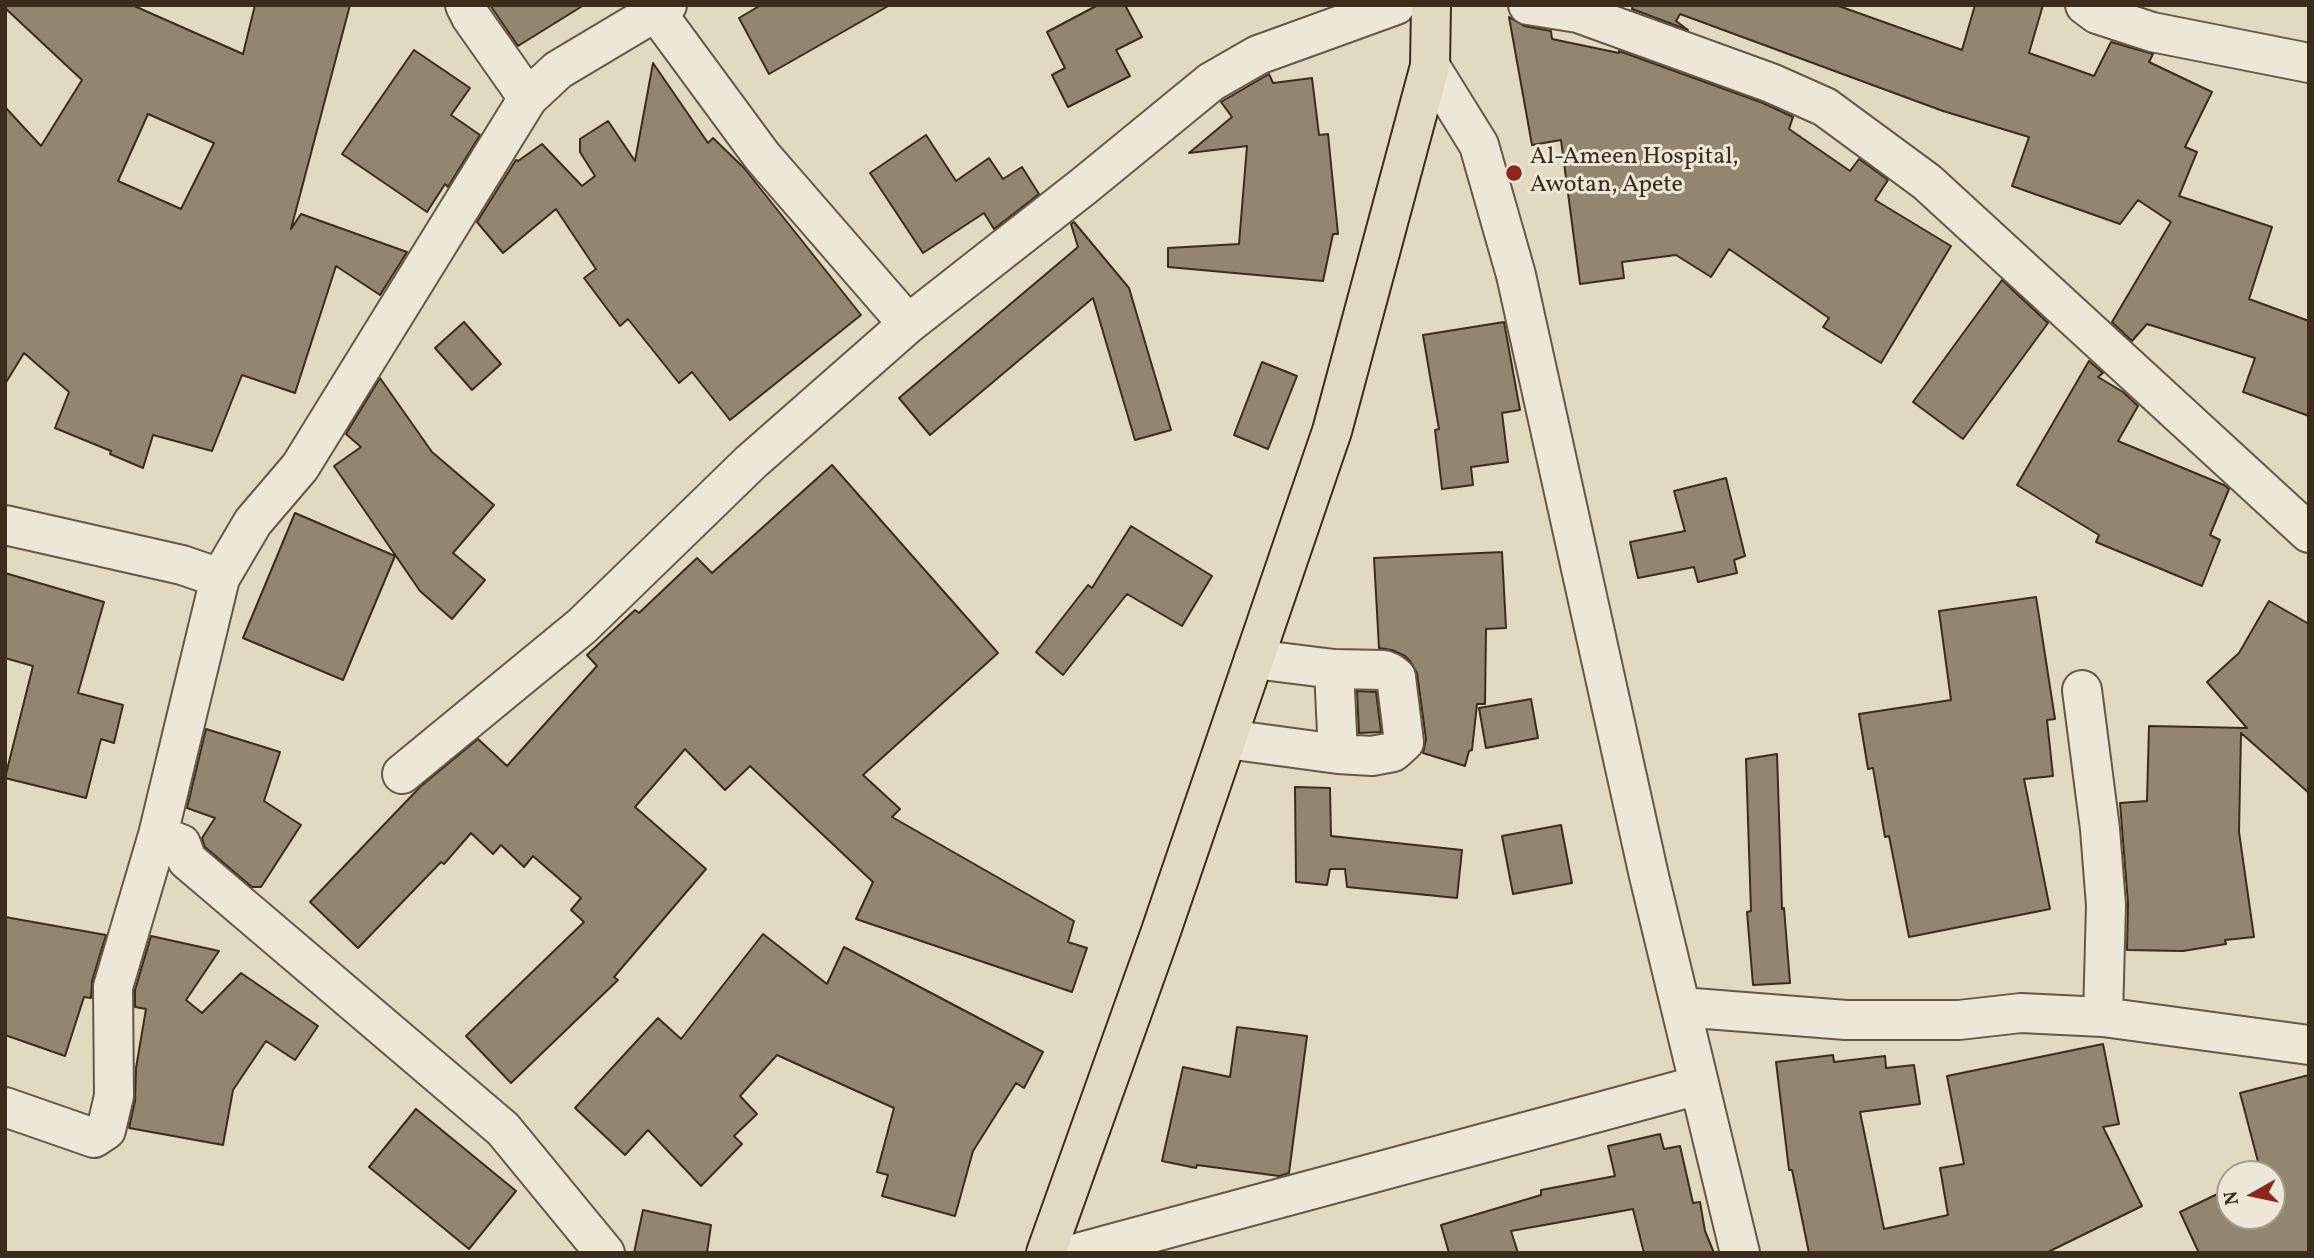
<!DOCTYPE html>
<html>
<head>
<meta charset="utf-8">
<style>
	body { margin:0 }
	#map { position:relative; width:2314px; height:1258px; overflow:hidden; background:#e2dac0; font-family:Vollkorn,serif }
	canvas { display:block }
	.frame { position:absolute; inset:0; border:7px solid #3d2b1c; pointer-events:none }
	.north { position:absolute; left:2216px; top:1160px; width:70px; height:70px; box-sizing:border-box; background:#ece7d6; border:2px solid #a69c8c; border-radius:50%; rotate:261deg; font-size:19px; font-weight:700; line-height:28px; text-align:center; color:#3d2b1c }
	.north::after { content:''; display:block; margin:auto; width:24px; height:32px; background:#8f2418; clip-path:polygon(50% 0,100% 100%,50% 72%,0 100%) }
</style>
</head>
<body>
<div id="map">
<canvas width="2314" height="1258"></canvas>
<div class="frame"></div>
<div class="north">N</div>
</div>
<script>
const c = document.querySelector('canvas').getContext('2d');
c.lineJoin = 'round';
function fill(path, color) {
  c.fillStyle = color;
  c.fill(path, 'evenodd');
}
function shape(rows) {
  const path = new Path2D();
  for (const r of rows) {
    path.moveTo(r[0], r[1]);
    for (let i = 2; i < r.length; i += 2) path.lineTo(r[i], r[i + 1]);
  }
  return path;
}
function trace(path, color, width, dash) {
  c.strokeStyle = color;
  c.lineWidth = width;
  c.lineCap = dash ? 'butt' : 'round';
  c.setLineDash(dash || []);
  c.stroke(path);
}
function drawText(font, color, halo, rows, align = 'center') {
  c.font = font + ' Vollkorn,serif';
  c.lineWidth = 6;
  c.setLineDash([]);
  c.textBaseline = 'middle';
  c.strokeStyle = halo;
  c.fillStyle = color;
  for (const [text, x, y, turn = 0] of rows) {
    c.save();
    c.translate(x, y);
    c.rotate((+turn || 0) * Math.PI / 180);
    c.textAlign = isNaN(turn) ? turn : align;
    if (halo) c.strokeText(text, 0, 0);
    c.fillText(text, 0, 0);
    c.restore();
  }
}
const building = shape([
	[5,5,132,5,243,54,255,5,350,5,291,229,301,214,407,252,380,295,336,266,295,393,242,375,212,451,153,435,143,468,110,454,111,451,55,428,69,392,24,353,5,384,5,107,41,146,82,80,5,8,5,5],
	[148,114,214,143,181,209,118,181,148,114],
	[490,5,584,5,518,46,490,5],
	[761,5,890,5,769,74,739,18,761,5],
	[1098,5,1125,5,1142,37,1116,50,1130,76,1068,107,1052,75,1065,68,1047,32,1098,5],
	[1633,5,1836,5,1962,50,1975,5,2043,5,2029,53,2094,76,2111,42,2153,54,2149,62,2212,92,2185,147,2197,152,2179,196,2272,227,2249,299,2309,321,2309,416,2243,392,2255,358,2147,324,2132,341,2112,322,2171,222,2138,200,2120,224,2012,186,2029,137,1943,111,1680,14,1676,21,1688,30,1632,9,1633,5],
	[1509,17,1524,26,1551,31,1552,39,1619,53,1619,51,1763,103,1793,117,1789,129,1850,171,1859,159,1888,180,1875,200,1951,246,1881,363,1823,327,1829,318,1729,249,1711,277,1676,255,1622,262,1624,278,1580,284,1561,140,1532,145,1509,17],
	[414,50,470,88,451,115,480,135,448,187,445,184,427,212,342,154,414,50],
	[653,63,708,143,713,138,744,168,861,315,730,420,692,372,679,383,628,319,620,326,584,278,596,269,556,209,503,253,477,222,516,160,518,161,542,144,582,186,595,176,580,152,580,139,608,121,635,161,653,63],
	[1269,74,1273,83,1312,78,1319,135,1328,134,1338,234,1333,234,1323,281,1168,267,1168,248,1239,244,1247,146,1189,153,1232,117,1221,102,1269,74],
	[926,135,956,181,989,158,1003,179,1022,167,1039,194,994,229,984,213,923,253,870,173,926,135],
	[1074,222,1129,288,1171,430,1135,440,1093,298,930,435,899,398,1078,247,1071,224,1074,222],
	[2002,280,2048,323,1963,439,1913,402,2002,280],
	[464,322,501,364,472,390,435,348,464,322],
	[1504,322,1520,410,1502,413,1508,462,1471,467,1473,485,1442,489,1435,430,1439,429,1423,335,1504,322],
	[2089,361,2103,373,2098,377,2123,392,2138,406,2118,441,2224,485,2229,489,2210,535,2220,540,2202,586,2096,542,2099,535,2017,485,2089,361],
	[1262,362,1297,376,1268,449,1234,435,1262,362],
	[380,378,432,452,494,505,453,553,485,580,452,619,420,591,334,466,361,447,346,434,380,378],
	[832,465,998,653,863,775,900,809,892,817,1074,921,1068,942,1087,948,1072,992,856,919,873,882,750,766,725,790,685,749,635,807,706,869,614,977,618,980,511,1083,466,1036,584,922,571,910,581,898,533,856,524,867,501,845,493,854,471,833,444,864,441,862,358,948,310,902,421,786,478,739,507,766,597,666,587,655,635,610,639,613,697,558,712,573,832,465],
	[1726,478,1745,556,1734,560,1737,573,1698,582,1694,567,1638,578,1630,542,1685,531,1674,491,1726,478],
	[295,513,395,556,343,680,243,638,295,513],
	[1131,526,1212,576,1182,626,1127,594,1063,675,1036,652,1088,585,1092,588,1131,526],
	[1502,552,1506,628,1486,629,1485,704,1477,704,1472,750,1469,751,1465,766,1423,753,1426,739,1417,673,1410,661,1405,656,1392,650,1379,648,1374,558,1502,552],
	[5,573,104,602,78,693,123,705,114,743,101,739,86,798,5,778,33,666,5,658,5,573],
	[2036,597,2055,719,2047,720,2053,776,2024,779,2050,909,1909,937,1889,836,1885,837,1873,768,1868,769,1859,714,1951,700,1939,611,2036,597],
	[2269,601,2309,624,2309,793,2241,733,2239,832,2254,937,2225,940,2226,944,2183,951,2127,950,2128,903,2120,803,2147,801,2149,726,2247,728,2207,682,2239,653,2269,601],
	[1357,691,1376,692,1381,732,1359,733,1357,691],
	[1531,699,1538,738,1486,748,1479,708,1531,699],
	[206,729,280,752,264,801,301,825,261,887,252,887,205,847,202,838,215,818,187,808,206,729],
	[1777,754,1782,909,1784,908,1790,983,1753,985,1747,912,1751,911,1746,759,1777,754],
	[1295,787,1330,788,1331,836,1462,850,1457,898,1347,887,1345,869,1330,869,1327,885,1296,882,1295,787],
	[1561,825,1572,883,1513,894,1502,836,1561,825],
	[5,917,106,935,92,981,91,998,84,997,65,1056,5,1035,5,917],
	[763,934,827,984,844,947,1043,1052,1024,1088,1016,1083,973,1151,955,1216,882,1196,888,1175,877,1172,894,1108,777,1055,740,1096,757,1114,734,1136,742,1144,701,1186,648,1130,625,1155,575,1108,658,1018,681,1039,763,934],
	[151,936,219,951,186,1000,202,1013,241,973,318,1026,295,1060,266,1041,233,1090,223,1145,129,1128,135,1101,136,1068,146,1009,135,1007,135,990,151,936],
	[1237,1027,1307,1036,1289,1173,1279,1176,1197,1165,1196,1168,1162,1161,1183,1067,1230,1077,1237,1027],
	[2103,1044,2119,1124,2103,1127,2142,1206,2046,1253,1809,1253,1792,1170,1789,1170,1776,1062,1833,1055,1834,1062,1885,1056,1886,1068,1914,1065,1920,1104,1860,1112,1884,1229,1948,1215,1940,1168,1964,1164,1947,1076,2103,1044],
	[2309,1075,2309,1253,2199,1253,2180,1212,2230,1188,2230,1216,2272,1216,2272,1174,2259,1174,2261,1173,2240,1093,2309,1075],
	[416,1109,516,1191,469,1249,369,1167,416,1109],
	[1660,1134,1664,1149,1680,1146,1693,1203,1700,1202,1705,1231,1714,1253,1644,1253,1633,1209,1511,1231,1518,1253,1449,1253,1441,1225,1541,1195,1541,1190,1615,1176,1608,1146,1660,1134],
	[643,1210,711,1225,707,1253,634,1253,643,1210]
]);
fill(building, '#938671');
trace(building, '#3d2b1c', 2);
const minor = shape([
	[465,5,471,17,528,98],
	[1528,5,1578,13,1771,83,1825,107,1927,182,2309,533],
	[2085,5,2097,14,2152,32,2309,63],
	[656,12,762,156,908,324],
	[1430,66,1479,145,1516,275,1649,876,1740,1253],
	[5,525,182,565,220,578,253,522,300,467,528,98,558,70,667,5],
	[1334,669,1338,754],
	[2082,690,2100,829,2106,905,2103,1017],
	[1227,739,1338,754,1372,756,1393,752,1404,742,1396,677,1391,673,1384,670,1334,669,1254,659],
	[402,774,582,626,751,462,908,324,1084,186,1211,82,1258,55,1396,5],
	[158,835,181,844,187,860,503,1129,605,1253],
	[1681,1007,1846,1020,1959,1020,2021,1013,2103,1017,2309,1045],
	[5,1107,94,1138,106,1130,114,1096,113,987,158,835,220,578],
	[1077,1253,1699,1085]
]);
const major = shape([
	[1046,1253,1160,934,1332,431,1430,66,1431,5]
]);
trace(minor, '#665745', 42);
trace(major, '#3d2b1c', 42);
trace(minor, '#ece7d6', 38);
trace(major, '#e2dac0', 38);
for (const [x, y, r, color] of [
	[1514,173,9,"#8f2418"]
]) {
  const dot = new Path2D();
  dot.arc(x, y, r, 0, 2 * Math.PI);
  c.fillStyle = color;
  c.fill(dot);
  trace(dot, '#ece7d6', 2.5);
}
drawText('24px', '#3d2b1c', '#ece7d6', [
	["Al-Ameen Hospital,",1530,159],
	["Awotan, Apete",1530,187]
], 'left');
</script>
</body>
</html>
